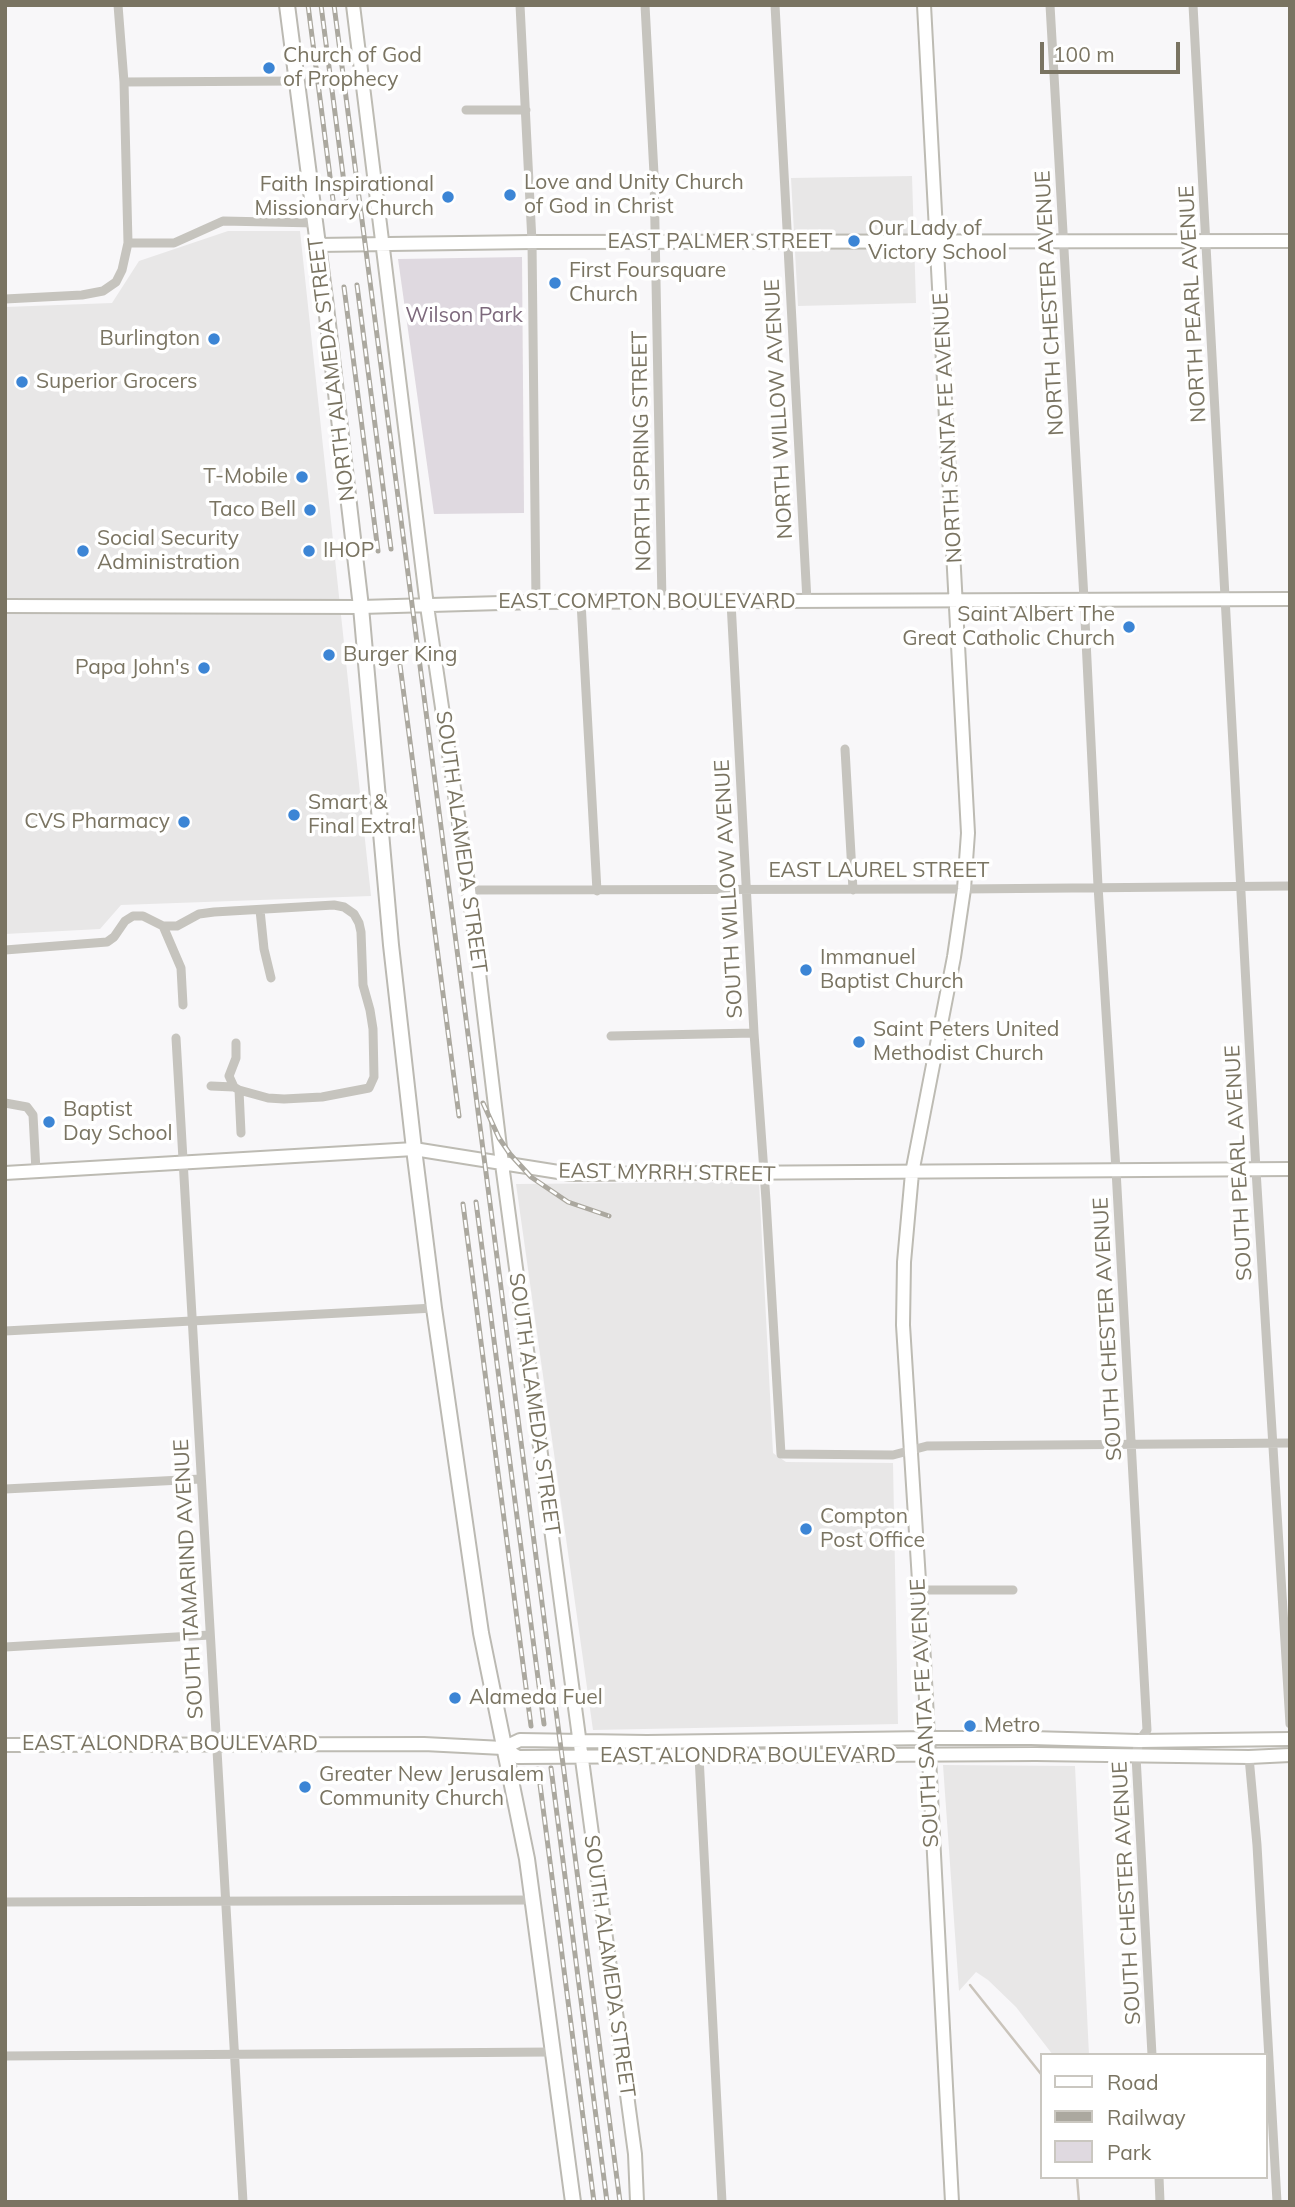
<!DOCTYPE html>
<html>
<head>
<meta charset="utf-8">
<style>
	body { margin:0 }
	#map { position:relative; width:1295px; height:2207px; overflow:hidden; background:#f8f7f9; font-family:Mulish,sans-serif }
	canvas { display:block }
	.frame { position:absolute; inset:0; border:7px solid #7a7462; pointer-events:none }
	.legend { position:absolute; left:1040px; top:2053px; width:228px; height:126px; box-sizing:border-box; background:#fff; border:2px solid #cac7c0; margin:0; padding:9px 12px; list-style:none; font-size:21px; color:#7a7462 }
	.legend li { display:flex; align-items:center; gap:14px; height:35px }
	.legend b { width:35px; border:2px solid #cac7c0 }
	.scale { position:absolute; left:1040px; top:42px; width:140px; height:32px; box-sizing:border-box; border:4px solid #7a7462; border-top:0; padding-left:9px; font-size:21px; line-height:24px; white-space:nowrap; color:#7a7462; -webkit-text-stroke:5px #fff; paint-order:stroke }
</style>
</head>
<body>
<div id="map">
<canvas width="1295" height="2207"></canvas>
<div class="frame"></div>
<ul class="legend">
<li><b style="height:9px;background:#fff"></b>Road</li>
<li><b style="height:9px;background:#aba89f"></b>Railway</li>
<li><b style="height:19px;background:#dfd9e0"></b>Park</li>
</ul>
<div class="scale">100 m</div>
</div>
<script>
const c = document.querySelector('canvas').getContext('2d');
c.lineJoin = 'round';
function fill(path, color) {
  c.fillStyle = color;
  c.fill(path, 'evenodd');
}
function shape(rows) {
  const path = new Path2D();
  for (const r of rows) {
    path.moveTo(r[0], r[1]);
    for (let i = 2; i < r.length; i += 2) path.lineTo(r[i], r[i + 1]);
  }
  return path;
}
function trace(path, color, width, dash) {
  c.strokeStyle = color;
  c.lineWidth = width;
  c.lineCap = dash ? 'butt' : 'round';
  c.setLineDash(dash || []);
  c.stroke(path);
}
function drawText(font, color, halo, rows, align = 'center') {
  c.font = font + ' Mulish,sans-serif';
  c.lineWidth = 7;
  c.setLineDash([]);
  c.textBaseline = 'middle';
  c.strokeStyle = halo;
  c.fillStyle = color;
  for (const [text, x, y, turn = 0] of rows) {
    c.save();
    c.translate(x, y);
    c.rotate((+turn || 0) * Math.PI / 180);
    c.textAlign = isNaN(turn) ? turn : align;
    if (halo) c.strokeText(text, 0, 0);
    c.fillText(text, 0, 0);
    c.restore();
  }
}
fill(shape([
	[912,176,916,303,798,306,791,178],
	[228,231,300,231,371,896,121,905,100,929,5,934,5,307,112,303,139,261],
	[759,1182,773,1453,786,1462,893,1463,898,1724,593,1730,516,1184],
	[943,1765,1075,1766,1089,2055,1053,2055,1016,2007,988,1980,976,1972,959,1991]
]), '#e8e7e7');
fill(shape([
	[522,257,524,513,434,514,398,259]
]), '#dfd9e0');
trace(shape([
	[970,1985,1041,2074],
	[1077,2177,1079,2202]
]), '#cac4bb', 2.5);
const secondary = shape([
	[353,5,427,606,469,890,502,1164,635,2154,637,2202],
	[924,5,968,833,964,889,954,957,912,1173,904,1262,903,1325,924,1661,952,2202],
	[318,245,532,242,1290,241],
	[5,606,361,607,536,602,1290,599],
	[5,1173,414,1149,571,1174,1290,1169],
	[5,1745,424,1744,503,1748,520,1740,647,1742,927,1738,1031,1738,1139,1741,1290,1739],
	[503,1748,518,1757,1036,1754,1249,1757,1290,1755]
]);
const primary = shape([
	[287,5,326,307,361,607,391,945,414,1149,434,1308,481,1633,527,1859,573,2202]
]);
trace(secondary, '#bdbbb3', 16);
trace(primary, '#bbb9b2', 18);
trace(shape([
	[520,5,532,242,536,602],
	[645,5,654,174,662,602],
	[775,5,807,601],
	[1050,5,1084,599,1098,886,1116,1170,1147,1730,1139,1741,1136,1756,1152,2055],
	[1193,5,1256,1170,1290,1724],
	[124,82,297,81],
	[466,110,526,110],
	[128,243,174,243,223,221,316,223],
	[5,299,82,295,103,291,116,282,122,270,128,243,124,82,118,5],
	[581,602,597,891],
	[731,602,754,1033,766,1200,781,1454,893,1455,927,1446,1290,1443],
	[845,749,853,890],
	[469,890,964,889,1290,886],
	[260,910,264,949,271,978],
	[163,926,181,968,183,1005],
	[5,950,107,942,114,937,125,921,133,916,143,916,163,926,177,926,199,914,214,912,334,905,344,907,354,914,359,923,361,932,363,985,370,1010,373,1029,374,1077,369,1088,322,1097,284,1099,268,1098,239,1090,234,1087,211,1086],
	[611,1036,754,1033],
	[176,1038,243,2202],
	[234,1087,229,1076,236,1058,236,1043],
	[239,1090,241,1133],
	[5,1103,27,1107,33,1115,36,1171],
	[5,1331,434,1308],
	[5,1489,201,1479],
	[918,1590,1013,1590],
	[5,1647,210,1635],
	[699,1756,722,2202],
	[1249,1757,1257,1845,1277,2202],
	[5,1902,533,1900],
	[5,2056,552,2052],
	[1159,2177,1160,2202]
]), '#c6c4be', 9);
trace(secondary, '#fff', 12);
trace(primary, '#fff', 14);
const rail = shape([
	[308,5,333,200],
	[321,5,346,198],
	[334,5,620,2202],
	[357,285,391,549],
	[344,287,378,551],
	[400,665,459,1116],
	[483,1103,499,1138,510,1154,531,1177,568,1202,609,1216],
	[476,1202,544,1724],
	[463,1204,531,1726],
	[551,1768,607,2202],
	[538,1769,594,2202]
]);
trace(rail, '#aba89f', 5);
trace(rail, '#fff', 2.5, [8]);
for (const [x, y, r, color] of [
	[269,68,7,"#3c85d5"],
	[510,195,7,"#3c85d5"],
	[448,197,7,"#3c85d5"],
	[854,241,7,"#3c85d5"],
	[555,283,7,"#3c85d5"],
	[214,339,7,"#3c85d5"],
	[22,382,7,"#3c85d5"],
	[302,477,7,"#3c85d5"],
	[310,510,7,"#3c85d5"],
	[83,551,7,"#3c85d5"],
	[309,551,7,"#3c85d5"],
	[1129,627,7,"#3c85d5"],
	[329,655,7,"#3c85d5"],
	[204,668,7,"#3c85d5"],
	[294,815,7,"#3c85d5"],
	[184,822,7,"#3c85d5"],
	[806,970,7,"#3c85d5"],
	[859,1042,7,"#3c85d5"],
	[49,1122,7,"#3c85d5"],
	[806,1529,7,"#3c85d5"],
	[455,1698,7,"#3c85d5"],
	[970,1726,7,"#3c85d5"],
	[305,1787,7,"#3c85d5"]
]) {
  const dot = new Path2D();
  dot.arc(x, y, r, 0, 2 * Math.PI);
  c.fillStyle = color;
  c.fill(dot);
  trace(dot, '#fff', 2.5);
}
drawText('21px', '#7a7462', '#fff', [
	["Church of God",283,56],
	["of Prophecy",283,80],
	["Love and Unity Church",524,183],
	["of God in Christ",524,207],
	["Faith Inspirational",434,185,"right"],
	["Missionary Church",434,209,"right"],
	["Our Lady of",868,229],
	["Victory School",868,253],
	["First Foursquare",569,271],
	["Church",569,295],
	["Burlington",200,339,"right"],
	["Superior Grocers",36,382],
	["T-Mobile",288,477,"right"],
	["Taco Bell",296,510,"right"],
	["Social Security",97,539],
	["Administration",97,563],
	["IHOP",323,551],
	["Saint Albert The",1115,615,"right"],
	["Great Catholic Church",1115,639,"right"],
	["Burger King",343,655],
	["Papa John's",190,668,"right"],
	["Smart &",308,803],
	["Final Extra!",308,827],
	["CVS Pharmacy",170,822,"right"],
	["Immanuel",820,958],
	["Baptist Church",820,982],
	["Saint Peters United",873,1030],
	["Methodist Church",873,1054],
	["Baptist",63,1110],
	["Day School",63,1134],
	["Compton",820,1517],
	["Post Office",820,1541],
	["Alameda Fuel",469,1698],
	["Metro",984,1726],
	["Greater New Jerusalem",319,1775],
	["Community Church",319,1799]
], 'left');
drawText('21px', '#7a7462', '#fff', [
	["EAST PALMER STREET",720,242],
	["NORTH CHESTER AVENUE",1050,303,-93],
	["NORTH PEARL AVENUE",1193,304,-93],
	["NORTH ALAMEDA STREET",332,369,-97],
	["NORTH WILLOW AVENUE",779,409,-93],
	["NORTH SANTA FE AVENUE",948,428,-93],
	["NORTH SPRING STREET",642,451,-91],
	["EAST COMPTON BOULEVARD",647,602],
	["SOUTH ALAMEDA STREET",461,842,82],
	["EAST LAUREL STREET",879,871],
	["SOUTH WILLOW AVENUE",729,889,-93],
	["SOUTH PEARL AVENUE",1239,1163,-93],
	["EAST MYRRH STREET",667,1173,1],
	["SOUTH CHESTER AVENUE",1108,1329,-93],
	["SOUTH ALAMEDA STREET",534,1404,82],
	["SOUTH TAMARIND AVENUE",189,1579,-93],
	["SOUTH SANTA FE AVENUE",925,1713,-93],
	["EAST ALONDRA BOULEVARD",170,1744],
	["EAST ALONDRA BOULEVARD",748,1756],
	["SOUTH CHESTER AVENUE",1127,1893,-93],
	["SOUTH ALAMEDA STREET",609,1966,82]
]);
drawText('21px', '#7d697c', '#fff', [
	["Wilson Park",464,316]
]);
</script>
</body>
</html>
